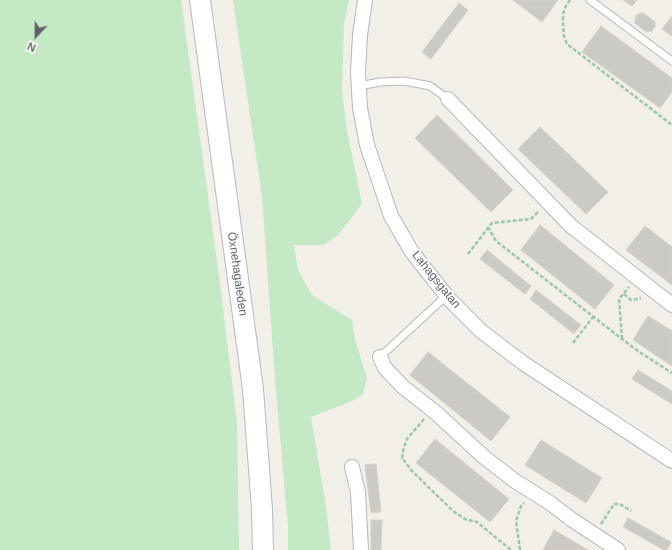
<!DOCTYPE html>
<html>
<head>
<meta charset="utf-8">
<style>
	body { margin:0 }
	#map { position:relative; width:672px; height:550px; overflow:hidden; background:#f1efe8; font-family:Arial,sans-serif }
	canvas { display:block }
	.north { position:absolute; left:16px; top:16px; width:40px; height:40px; -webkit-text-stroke:3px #fff; paint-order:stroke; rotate:202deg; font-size:11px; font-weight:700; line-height:16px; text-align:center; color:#5f6368 }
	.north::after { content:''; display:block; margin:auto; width:14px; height:18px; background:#5f6368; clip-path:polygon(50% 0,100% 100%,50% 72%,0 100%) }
</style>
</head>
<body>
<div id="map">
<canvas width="672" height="550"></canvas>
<div class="north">N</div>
</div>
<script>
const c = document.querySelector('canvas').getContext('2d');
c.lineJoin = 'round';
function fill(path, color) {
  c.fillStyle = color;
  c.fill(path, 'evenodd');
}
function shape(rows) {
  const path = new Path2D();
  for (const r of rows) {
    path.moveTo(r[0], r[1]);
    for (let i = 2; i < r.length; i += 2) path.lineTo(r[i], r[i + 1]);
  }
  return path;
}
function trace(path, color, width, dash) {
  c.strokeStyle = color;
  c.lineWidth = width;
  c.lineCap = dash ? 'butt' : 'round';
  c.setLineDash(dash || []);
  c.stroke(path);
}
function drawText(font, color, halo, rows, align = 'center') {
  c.font = font + ' Arial,sans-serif';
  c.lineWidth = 3.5;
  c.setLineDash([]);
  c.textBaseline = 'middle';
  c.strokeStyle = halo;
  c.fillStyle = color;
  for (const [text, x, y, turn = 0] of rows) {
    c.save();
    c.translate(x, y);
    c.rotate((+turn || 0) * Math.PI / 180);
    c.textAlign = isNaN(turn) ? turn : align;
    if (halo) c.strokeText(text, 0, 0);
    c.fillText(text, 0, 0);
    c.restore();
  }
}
fill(shape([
	[0,0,181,0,219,276,237,423,239,550,0,550],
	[233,0,349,0,344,24,342,89,347,131,362,204,338,235,324,245,294,245,298,270,312,295,352,320,355,340,367,378,363,394,352,401,311,417,326,507,331,550,288,550,288,527,275,380,262,197]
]), '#c5e8c5');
const building = shape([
	[513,0,558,0,542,22,513,0],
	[623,0,637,0,632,6,623,0],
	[459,3,468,10,431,59,422,52,459,3],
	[643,13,655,22,655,26,652,31,646,32,635,23,635,19,637,14,643,13],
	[672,16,672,36,662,29,672,16],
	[601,26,672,78,672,92,660,108,582,52,601,26],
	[437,115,513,190,491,212,415,138,437,115],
	[540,127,608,192,586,214,518,149,540,127],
	[540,225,614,285,595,309,521,250,540,225],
	[645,226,672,247,672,285,626,250,645,226],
	[487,250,531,286,525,294,480,259,487,250],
	[536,290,581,325,574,334,530,299,536,290],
	[648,316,672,331,672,366,633,340,648,316],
	[428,352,510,417,491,441,410,375,428,352],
	[638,370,672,391,672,404,632,379,638,370],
	[435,439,509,499,490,522,416,463,435,439],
	[541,440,602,478,586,503,525,465,541,440],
	[376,464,381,512,371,513,365,465,376,464],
	[628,518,671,542,667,550,664,550,623,527,628,518],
	[371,520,382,520,381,550,371,550,371,520],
	[554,530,588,550,543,550,554,530]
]);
fill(building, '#cccac5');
trace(building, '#d6d1c6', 1);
const lane = shape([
	[590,0,672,61],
	[359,86,380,82,404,81,415,83,430,86,448,99],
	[380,357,446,296]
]);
const street = shape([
	[365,0,360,35,358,72,360,108,367,145,391,216,412,252,449,299,481,331,523,363,672,461],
	[448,99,571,226,672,305],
	[380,357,385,368,403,387,435,412,484,457,515,481,550,503,571,519,618,550],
	[352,467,358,492,361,550]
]);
const secondary = shape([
	[200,0,253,389,262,509,263,550]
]);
trace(lane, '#b5b8bc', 9);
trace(street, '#b5b8bc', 16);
trace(secondary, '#b6babf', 22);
trace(shape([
	[570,0,566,6,563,14,563,25,564,36,567,44,672,125],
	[488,227,496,241,622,339,638,351,672,373],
	[468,254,492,223,531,219,539,211],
	[624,294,631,300,641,298],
	[622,339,619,299,629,287],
	[573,343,593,317],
	[424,419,407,439,404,447,402,458,412,471,453,511,465,519,477,522,511,550],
	[601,524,614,504,620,504,631,511],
	[520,550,516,521,521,506,524,503]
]), '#9cc7a9', 2.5, [4, 2]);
trace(lane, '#fff', 7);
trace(street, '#fff', 14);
trace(secondary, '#fff', 20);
drawText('12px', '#5f6368', '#fff', [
	["Öxnehagaleden",237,274,82],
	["Lahagsgatan",436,280,51]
]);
</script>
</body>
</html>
